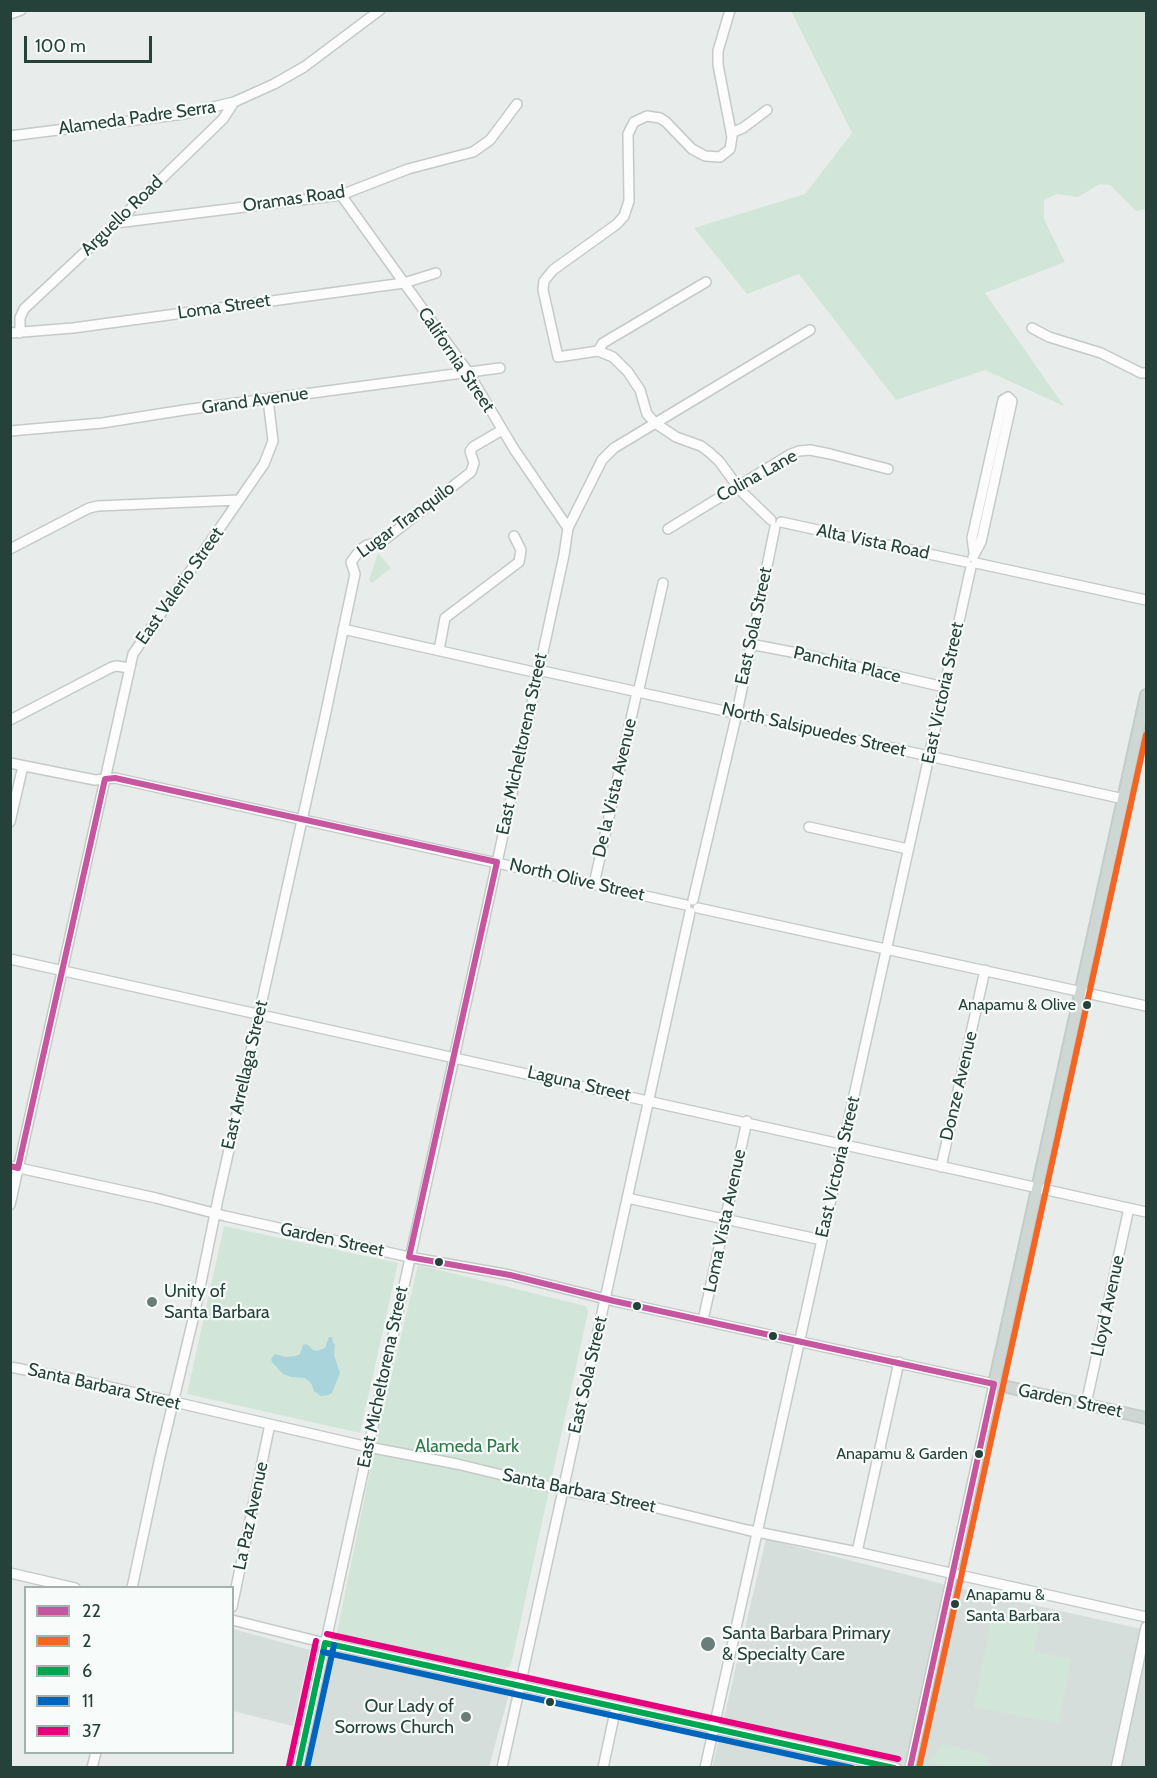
<!DOCTYPE html>
<html>
<head>
<meta charset="utf-8">
<style>
	body { margin:0 }
	#map { position:relative; width:1157px; height:1778px; overflow:hidden; background:#e8edeb; font-family:Cabin,sans-serif }
	canvas { display:block }
	.frame { position:absolute; inset:0; border:12px solid #24423a; pointer-events:none }
	.legend { position:absolute; left:24px; top:1586px; width:210px; height:168px; box-sizing:border-box; background:#f7fbf9; border:2px solid #a3b1ad; margin:0; padding:8px 10px; list-style:none; font-size:18px; color:#24423a }
	.legend li { display:flex; align-items:center; gap:12px; height:30px }
	.legend b { width:30px; border:2px solid #a3b1ad }
	.scale { position:absolute; left:24px; top:36px; width:128px; height:27px; box-sizing:border-box; border:3px solid #24423a; border-top:0; padding-left:8px; font-size:18px; line-height:21px; white-space:nowrap; color:#24423a; -webkit-text-stroke:4px #f7fbf9; paint-order:stroke }
</style>
</head>
<body>
<div id="map">
<canvas width="1157" height="1778"></canvas>
<div class="frame"></div>
<ul class="legend">
<li><b style="height:8px;background:#c756a1"></b>22</li>
<li><b style="height:8px;background:#f26522"></b>2</li>
<li><b style="height:8px;background:#00a651"></b>6</li>
<li><b style="height:8px;background:#0065bd"></b>11</li>
<li><b style="height:8px;background:#e5007d"></b>37</li>
</ul>
<div class="scale">100 m</div>
</div>
<script>
const c = document.querySelector('canvas').getContext('2d');
c.lineJoin = 'round';
function fill(path, color) {
  c.fillStyle = color;
  c.fill(path, 'evenodd');
}
function shape(rows) {
  const path = new Path2D();
  for (const r of rows) {
    path.moveTo(r[0], r[1]);
    for (let i = 2; i < r.length; i += 2) path.lineTo(r[i], r[i + 1]);
  }
  return path;
}
function trace(path, color, width, dash) {
  c.strokeStyle = color;
  c.lineWidth = width;
  c.lineCap = dash ? 'butt' : 'round';
  c.setLineDash(dash || []);
  c.stroke(path);
}
function drawText(font, color, halo, rows, align = 'center') {
  c.font = font + ' Cabin,sans-serif';
  c.lineWidth = 4.5;
  c.setLineDash([]);
  c.textBaseline = 'middle';
  c.strokeStyle = halo;
  c.fillStyle = color;
  for (const [text, x, y, turn = 0] of rows) {
    c.save();
    c.translate(x, y);
    c.rotate((+turn || 0) * Math.PI / 180);
    c.textAlign = isNaN(turn) ? turn : align;
    if (halo) c.strokeText(text, 0, 0);
    c.fillText(text, 0, 0);
    c.restore();
  }
}
fill(shape([
	[766,1539,967,1590,1146,1630,1146,1767,712,1768],
	[233,1629,310,1650,293,1726,233,1711],
	[335,1649,504,1690,509,1694,489,1767,309,1768]
]), '#d6dedb');
fill(shape([
	[791,11,1146,11,1146,209,1136,211,1110,185,1100,184,1078,197,1057,194,1044,200,1044,219,1065,262,985,293,1064,406,985,370,896,400,799,274,747,294,694,228,805,194,852,133],
	[378,553,391,568,372,583,369,580],
	[224,1226,398,1263,360,1433,187,1394],
	[418,1265,586,1306,588,1312,511,1665,505,1669,336,1637,378,1432],
	[992,1616,1039,1625,1034,1652,1071,1659,1059,1723,974,1707],
	[942,1743,975,1752,989,1758,987,1767,952,1767,929,1762,929,1760,937,1753]
]), '#d1e6d8');
fill(shape([
	[329,1337,332,1337,333,1343,335,1344,334,1355,340,1373,332,1393,328,1395,321,1396,314,1391,311,1383,305,1378,291,1377,283,1374,272,1362,271,1359,275,1354,286,1357,296,1356,300,1354,303,1345,307,1344,313,1350,317,1351,325,1348]
]), '#a9d4db');
const minor = shape([
	[10,14,21,10],
	[731,133,743,128,767,110],
	[10,136,184,114,234,102,274,84,304,67,380,10],
	[341,195,468,372,514,449,568,528],
	[116,223,341,195,408,169,473,152,490,140,517,104],
	[706,282,603,343,598,351,558,357,543,290,544,281,553,270,617,224,624,216,629,201,628,134,634,122,647,116,660,118,666,122,692,149,705,156,720,157,730,149,732,137,718,65,718,51,730,10],
	[1032,328,1049,337,1101,353,1141,373,1146,373],
	[10,333,73,328,404,283,436,273],
	[20,333,20,318,24,309,116,223,223,119,234,102],
	[598,351,613,357,628,372,640,390,647,414,655,423,676,437,701,446,709,452,719,461,741,491,771,520],
	[10,431,102,423,184,410,500,368],
	[781,522,966,562],
	[668,529,789,455,799,451,810,450,830,454,888,469],
	[10,549,89,508,98,506,239,500],
	[973,557,981,542,1012,401,1008,397,1003,400,972,538,974,552],
	[976,563,1146,600],
	[343,629,538,673],
	[750,644,802,654,944,687],
	[439,650,445,618,519,562,521,550,514,536],
	[538,670,1124,799],
	[638,693,663,583],
	[10,720,112,667,117,666,129,668],
	[10,763,95,780,115,778,686,905],
	[10,822,23,766],
	[809,827,908,849],
	[594,884,637,692],
	[693,900,737,713,775,527],
	[698,908,1146,1006],
	[10,959,1146,1212],
	[10,1166,156,1198,225,1216,409,1257,510,1275,614,1301,994,1384,910,1768],
	[941,1167,985,970],
	[627,1198,822,1240],
	[10,1205,133,654,264,464,273,441,268,399],
	[703,1320,747,1121],
	[10,1367,84,1381,368,1447,457,1464,572,1492,657,1508,747,1530,857,1552,1146,1617],
	[1086,1404,1129,1208],
	[857,1552,899,1362],
	[10,1573,75,1588],
	[132,1588,160,1457,196,1307,218,1199,324,721,355,574,351,562,360,550,367,545,383,541,471,472,474,463,470,451,473,447,502,430],
	[232,1607,270,1424],
	[232,1620,325,1643,896,1768],
	[92,1768,96,1752],
	[298,1768,525,735,564,555,568,528,602,460,614,448,810,330],
	[502,1768,690,912],
	[603,1768,616,1707],
	[705,1768,971,567],
	[1116,1768,1146,1627]
]);
const major = shape([
	[1146,695,994,1384,1146,1418]
]);
trace(minor, '#c5cac8', 12);
trace(major, '#c3ccc9', 14);
trace(minor, '#fcfcfc', 9);
trace(major, '#cfd7d5', 10);
trace(shape([
	[10,1166,18,1168,105,779,115,778,497,862,409,1257,510,1275,614,1301,994,1384,910,1768]
]), '#c756a1', 6);
trace(shape([
	[919,1768,1146,735]
]), '#f26522', 6);
trace(shape([
	[325,1643,894,1768],
	[298,1768,325,1643]
]), '#00a651', 6);
trace(shape([
	[323,1652,852,1768],
	[307,1768,334,1645]
]), '#0065bd', 6);
trace(shape([
	[327,1634,898,1759],
	[289,1766,316,1641]
]), '#e5007d', 6);
for (const [x, y, r, color] of [
	[1087,1005,5,"#24423a"],
	[439,1262,5,"#24423a"],
	[152,1302,6,"#697e78"],
	[637,1306,5,"#24423a"],
	[773,1336,5,"#24423a"],
	[979,1454,5,"#24423a"],
	[955,1604,5,"#24423a"],
	[708,1644,8,"#697e78"],
	[550,1702,5,"#24423a"],
	[466,1717,6,"#697e78"]
]) {
  const dot = new Path2D();
  dot.arc(x, y, r, 0, 2 * Math.PI);
  c.fillStyle = color;
  c.fill(dot);
  trace(dot, '#f7fbf9', 2);
}
drawText('16px', '#24423a', '#f7fbf9', [
	["Anapamu & Olive",1076,1005],
	["Anapamu & Garden",968,1454],
	["Anapamu &",966,1595,"left"],
	["Santa Barbara",966,1616,"left"]
], 'right');
drawText('18px', '#24423a', '#f7fbf9', [
	["Alameda Padre Serra",137,118,-8],
	["Oramas Road",294,199,-8],
	["Arguello Road",122,216,-44],
	["Loma Street",224,307,-8],
	["California Street",456,360,56],
	["Grand Avenue",255,401,-8],
	["Colina Lane",757,476,-29],
	["Lugar Tranquilo",406,520,-36],
	["Alta Vista Road",873,542,12],
	["East Valerio Street",180,586,-55],
	["East Sola Street",754,626,-78],
	["Panchita Place",847,665,13],
	["East Victoria Street",943,693,-78],
	["North Salsipuedes Street",814,730,13],
	["East Micheltorena Street",522,744,-78],
	["De la Vista Avenue",615,788,-77],
	["North Olive Street",577,880,13],
	["East Arrellaga Street",245,1075,-77],
	["Laguna Street",579,1084,13],
	["Donze Avenue",959,1086,-77],
	["East Victoria Street",838,1167,-77],
	["Loma Vista Avenue",725,1221,-78],
	["Garden Street",332,1240,12],
	["Lloyd Avenue",1108,1306,-78],
	["East Sola Street",588,1375,-77],
	["East Micheltorena Street",383,1377,-78],
	["Santa Barbara Street",104,1387,13],
	["Garden Street",1070,1401,12],
	["Santa Barbara Street",579,1491,12],
	["La Paz Avenue",251,1516,-78]
]);
drawText('18px', '#24423a', '#f7fbf9', [
	["Unity of",164,1292],
	["Santa Barbara",164,1313],
	["Santa Barbara Primary",722,1634],
	["& Specialty Care",722,1655],
	["Our Lady of",454,1707,"right"],
	["Sorrows Church",454,1728,"right"]
], 'left');
drawText('18px', '#2d7a4b', '#f7fbf9', [
	["Alameda Park",467,1447]
]);
</script>
</body>
</html>
